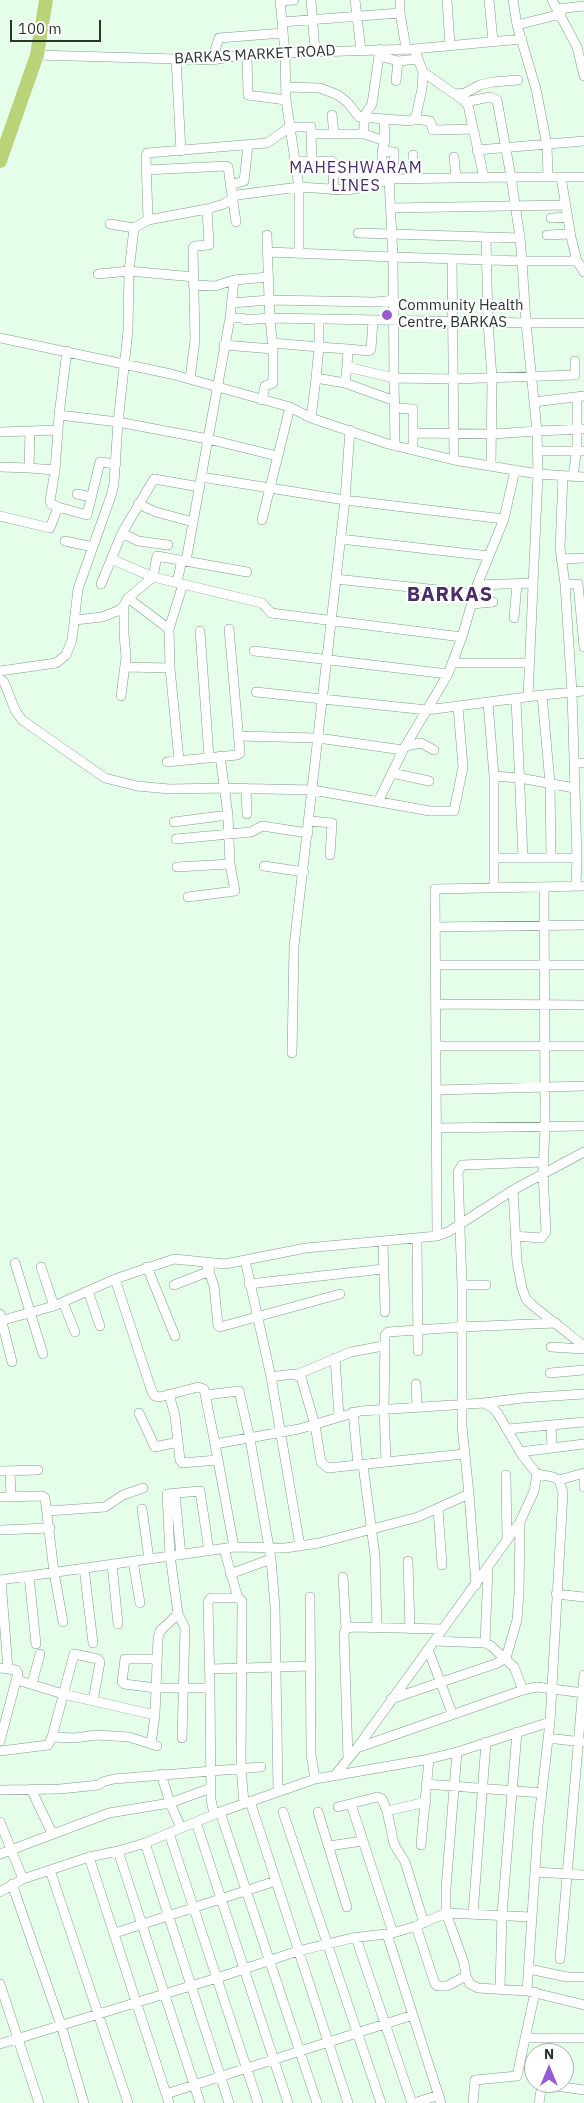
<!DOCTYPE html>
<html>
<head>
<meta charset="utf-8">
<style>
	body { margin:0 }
	#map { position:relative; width:584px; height:2103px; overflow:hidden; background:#e4feea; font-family:"IBM Plex Sans",sans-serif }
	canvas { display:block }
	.north { position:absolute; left:524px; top:2043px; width:50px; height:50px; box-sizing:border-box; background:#fff; border:1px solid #a9aeaa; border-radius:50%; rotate:0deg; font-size:14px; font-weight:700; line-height:20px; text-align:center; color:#28352b }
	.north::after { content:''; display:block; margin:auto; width:18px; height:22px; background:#955cd4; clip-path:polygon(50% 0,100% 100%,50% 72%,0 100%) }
	.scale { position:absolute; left:10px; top:20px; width:91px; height:22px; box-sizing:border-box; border:2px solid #28352b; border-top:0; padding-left:6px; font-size:15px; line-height:18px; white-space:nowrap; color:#28352b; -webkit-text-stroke:4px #fff; paint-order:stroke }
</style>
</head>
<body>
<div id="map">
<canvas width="584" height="2103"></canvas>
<div class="north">N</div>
<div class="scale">100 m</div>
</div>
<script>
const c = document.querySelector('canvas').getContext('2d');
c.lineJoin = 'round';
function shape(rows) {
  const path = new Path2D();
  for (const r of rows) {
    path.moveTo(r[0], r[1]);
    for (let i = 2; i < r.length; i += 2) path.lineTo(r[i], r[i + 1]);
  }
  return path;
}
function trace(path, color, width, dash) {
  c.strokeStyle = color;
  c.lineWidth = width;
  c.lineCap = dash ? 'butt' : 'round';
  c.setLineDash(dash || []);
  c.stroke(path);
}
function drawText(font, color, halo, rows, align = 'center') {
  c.font = font + ' "IBM Plex Sans",sans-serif';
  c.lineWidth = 4;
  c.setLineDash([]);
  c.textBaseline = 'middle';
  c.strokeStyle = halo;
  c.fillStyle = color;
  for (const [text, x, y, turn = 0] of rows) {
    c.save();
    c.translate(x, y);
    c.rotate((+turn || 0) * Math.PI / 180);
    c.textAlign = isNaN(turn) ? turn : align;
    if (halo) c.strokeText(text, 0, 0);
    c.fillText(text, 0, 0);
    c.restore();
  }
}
const minor = shape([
	[280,0,285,53,286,100,295,161,332,161,334,165,333,190],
	[311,0,315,51],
	[355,0,361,50],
	[400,0,400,13,406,48],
	[447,0,450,45],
	[489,0,493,41],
	[513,0,517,25,536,89,547,145,548,176],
	[552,0,577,47,584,76],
	[280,1,294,0],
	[558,9,584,6],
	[282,22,400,13],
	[517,25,561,14],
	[247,54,248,95,286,100],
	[37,55,212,60,247,54,414,49,522,39],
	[379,56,398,61,418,59],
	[176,59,181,151],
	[212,60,219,38,283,33],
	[423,72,463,100,468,105,484,178],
	[396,81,398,61],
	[286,87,320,88,338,95,347,102,359,117,411,121,416,116,422,89,423,72,414,49],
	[454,94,465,93,480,85,493,82,518,80],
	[465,102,490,97,497,100,511,177,561,177,571,237,577,261],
	[332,115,334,134],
	[414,119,430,121,433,130,435,130,473,129],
	[384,120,385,141],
	[364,134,385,141,382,151,382,182],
	[477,150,584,141],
	[382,151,394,152,394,179],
	[454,157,456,178],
	[295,161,299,187,299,253],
	[312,161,311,134,364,134,364,116,372,104,380,49],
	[146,170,226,166,228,167,236,222],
	[334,173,382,175],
	[561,177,584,177],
	[413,178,413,155],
	[389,179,511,177,520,238],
	[230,185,244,181,248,146],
	[391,208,566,205],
	[551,218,568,217],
	[148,220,146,157,147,153,267,143,290,127,311,127,311,134],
	[110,224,134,228],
	[358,233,520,238,522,261,577,261,584,272],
	[267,235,269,300,375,302,394,300],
	[547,235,570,234],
	[486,237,488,322,526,323,537,431,584,429],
	[452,259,454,460],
	[98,274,129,271,194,277],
	[193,285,215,286,234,280,269,277],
	[232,303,269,300,270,318,488,322,492,378,491,466],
	[230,318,234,280],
	[0,338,171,374,290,407,311,418,388,444,454,460,538,474,584,477],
	[273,343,319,347,319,320],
	[224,345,273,349],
	[348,349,369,351,371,349,373,321],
	[67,351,59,415,118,422,208,439,230,318,243,318,245,320,270,318,273,349,273,383,265,386,262,400],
	[575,361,575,375,453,379,394,378,393,257,522,261,526,323,584,323],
	[316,378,319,347,348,349,347,367],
	[190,379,195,340,193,248,195,246,209,245,207,209],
	[345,383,395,401],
	[534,402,584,396],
	[395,408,413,409,413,450],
	[311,418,316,378,345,383,347,367,394,378,395,446],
	[0,432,58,430,59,415],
	[30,432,29,468,55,470,58,430],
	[414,433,493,434,537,431,538,474,528,697],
	[539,451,584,451],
	[1,467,29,468],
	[55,470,50,501,51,504,58,507],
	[563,476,560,548,565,584],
	[201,477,345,500,504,519],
	[573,477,577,447,577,397],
	[77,494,91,497],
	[138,504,156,512,193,522],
	[0,516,50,528,58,507,87,515,100,462,116,464],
	[262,520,290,407],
	[122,533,154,479,200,487],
	[340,539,489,556],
	[65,541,93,547],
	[111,559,153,577,157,556,247,572],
	[561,559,584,558],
	[186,561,208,439,277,456],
	[336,579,475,594],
	[177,582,182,560],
	[101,584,122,533,138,541,168,545],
	[477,585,533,583],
	[128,598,169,629],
	[472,604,493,602],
	[514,618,517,584],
	[75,620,102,617,120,610,124,605],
	[200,631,209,757],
	[254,651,448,674],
	[453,663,530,663],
	[125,667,170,668,169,629,183,584],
	[170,668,179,760],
	[0,671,56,663,66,655,72,640,78,589,112,493,114,483,118,422,128,331,129,271,134,228,148,220,207,209,224,204,237,195,299,187,347,190,371,186,389,179,393,257,268,252],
	[0,679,4,682,15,710,22,720,105,778,137,786,169,789,225,788,313,790,430,811,454,811,463,767,458,707],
	[256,692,427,710,542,695,584,691],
	[542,695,550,783,551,857],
	[121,696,126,657,124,634,124,605,128,598,153,577,262,603,271,613,462,637],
	[516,699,523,857],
	[488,703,494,776,494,888],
	[238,736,318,738,403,750],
	[405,746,421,743,434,750],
	[220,756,228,815],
	[167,762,237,755,240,753,229,629],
	[574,763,584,763],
	[392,773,429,781],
	[494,776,520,778,574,788],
	[246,788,247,814],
	[378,802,403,750,448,674,462,637,477,585,504,519,515,470],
	[310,821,332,823,330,855],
	[174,822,228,815,230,864],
	[176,839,251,832,262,826,308,833],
	[494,858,577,858],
	[264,866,304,872],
	[177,867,230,864,235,891,188,897],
	[576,886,577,858,572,692,565,584,578,584,584,647],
	[435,927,584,925],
	[436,965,584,965],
	[436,1004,584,1005],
	[437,1046,584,1046],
	[292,1053,294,946,345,500,350,430],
	[436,1090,584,1086],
	[438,1128,584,1126],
	[513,1190,517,1262,522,1288,526,1299,532,1305,584,1346],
	[437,1236,435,889,584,886],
	[515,1236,541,1238,546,1232,543,1173,545,1127,544,887],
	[417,1239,418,1351],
	[383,1242,385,1312],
	[245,1260,271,1377,300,1546],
	[15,1263,43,1354],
	[206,1263,214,1286,218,1325,220,1327,340,1294],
	[41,1267,54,1306],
	[147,1267,175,1336],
	[115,1279,152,1392,155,1396,160,1397,198,1387,204,1389,215,1444],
	[249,1284,383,1269],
	[174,1285,210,1271],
	[462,1285,486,1285],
	[88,1291,100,1326],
	[63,1302,75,1332],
	[0,1314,12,1362],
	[0,1321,54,1306,115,1279,174,1259,225,1264,306,1248,437,1236,448,1232,513,1190,584,1152],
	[551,1347,584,1349],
	[335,1358,339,1416],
	[550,1373,584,1370],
	[298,1374,351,1352,383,1346],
	[271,1377,293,1374,301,1377,315,1425,321,1462,328,1468,464,1454],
	[416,1384,417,1406],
	[169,1394,175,1416,180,1460,182,1463,217,1460],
	[206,1395,239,1391,250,1439,271,1559,275,1607,278,1791],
	[484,1403,493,1408,498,1414,522,1455,537,1474,553,1477,559,1480,563,1492,550,1722,538,1826,527,1991],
	[353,1412,358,1465],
	[139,1413,155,1447,178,1442],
	[551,1425,552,1447],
	[508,1429,584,1422],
	[520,1452,584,1444],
	[386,1461,384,1410,385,1335,388,1332,461,1327,556,1323],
	[363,1465,375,1556,377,1628],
	[0,1471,38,1470],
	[10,1471,11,1497],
	[584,1473,584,1487],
	[506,1475,507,1540],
	[559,1480,584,1473],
	[175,1494,181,1555],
	[469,1494,476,1585],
	[0,1497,42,1496,45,1498,54,1572,63,1622],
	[142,1509,149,1559],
	[438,1509,442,1565],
	[48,1511,105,1507,123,1495,143,1488],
	[0,1530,50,1528],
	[234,1547,215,1444,299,1429,360,1411,484,1403,523,1398,584,1394],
	[224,1549,238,1598,242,1601,241,1768,244,1803],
	[133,1561,140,1603],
	[408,1561,410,1629],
	[112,1564,118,1624],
	[84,1568,93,1643],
	[230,1574,271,1559],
	[29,1576,36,1644],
	[343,1577,346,1629],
	[0,1580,234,1547,285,1548,319,1543,418,1517,469,1494,462,1426,462,1285,458,1172,462,1165,543,1162],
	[1,1580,8,1669],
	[556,1594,584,1597],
	[310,1597,311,1754,315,1779],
	[434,1641,485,1643,491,1646,514,1667,523,1690],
	[485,1643,488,1568],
	[428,1649,452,1713],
	[156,1659,125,1659,122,1682,124,1684,156,1688,210,1688,211,1800,214,1814],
	[0,1668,16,1670,18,1673,0,1741],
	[210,1669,311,1666],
	[17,1680,63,1694,155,1715],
	[32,1684,40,1654],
	[210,1688,208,1602,211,1598,238,1598],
	[391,1699,495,1664,506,1658,517,1620,519,1593,520,1522],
	[52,1737,75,1738,96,1735,129,1737,151,1744],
	[182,1738,185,1628,178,1614,170,1555,167,1494,200,1491,209,1551],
	[548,1738,582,1742],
	[157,1746,151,1744,155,1715,158,1638,160,1631,178,1614],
	[357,1748,523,1690,537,1687,584,1693],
	[0,1751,48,1745,52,1737,74,1654,98,1659,100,1662,93,1701],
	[457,1752,446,1888,446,1913,464,1963,466,1976,470,1984,478,1988,527,1991,584,2005],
	[348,1758,344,1633,346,1629,351,1627,443,1629],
	[161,1774,170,1803,181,1828],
	[336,1774,357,1748,520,1522,534,1491,537,1474],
	[426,1784,542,1793],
	[31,1789,52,1833],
	[0,1790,60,1789,99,1785,102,1782,114,1779,261,1767],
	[250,1801,348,2103],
	[351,1804,393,1933],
	[338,1807,377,1797,382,1799,387,1811,426,1802],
	[387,1811,394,1844,405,1862,424,1923],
	[220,1812,317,2103],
	[283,1812,381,2103],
	[318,1812,347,1907],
	[0,1822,23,1879],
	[196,1822,288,2103],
	[169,1833,258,2103],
	[145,1843,229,2103],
	[421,1845,429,1759],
	[329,1846,362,1841],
	[118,1851,200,2103],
	[0,1854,109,1813,170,1803,211,1788],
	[89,1857,169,2103],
	[50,1870,128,2103],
	[536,1872,584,1875],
	[12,1884,61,2025,84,2103],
	[0,1892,23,1879,89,1857,118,1851,145,1843,220,1812,315,1779,424,1760,457,1752,550,1722],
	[473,1914,486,1742],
	[416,1926,435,1984,438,1986,447,1986,466,1976],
	[115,1933,276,1881],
	[387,1934,441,2103],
	[356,1938,412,2103],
	[560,1959,584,1675],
	[529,1969,567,1977,584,1977],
	[0,1984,39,2103],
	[500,1988,502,1914,517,1732],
	[526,2038,584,2038],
	[0,2044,217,1978,298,1951,352,1938,393,1933,416,1926,446,1913,531,1917],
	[166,2094,413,2015],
	[414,2103,439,2095],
	[473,2103,475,2080,517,2076,535,1992],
	[539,2103,542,2084,584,2090]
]);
const highway = shape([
	[0,161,37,55,46,0]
]);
trace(minor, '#7f9d86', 10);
trace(highway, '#fff', 15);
trace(minor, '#fff', 9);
trace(highway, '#b9d378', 14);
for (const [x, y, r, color] of [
	[387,315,6,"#955cd4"]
]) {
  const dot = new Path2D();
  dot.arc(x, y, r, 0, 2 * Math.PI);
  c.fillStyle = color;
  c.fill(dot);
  trace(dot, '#fff', 2);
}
drawText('15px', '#28352b', '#fff', [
	["BARKAS MARKET ROAD",255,55,-3]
]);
drawText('15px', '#28352b', '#fff', [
	["Community Health",398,306],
	["Centre, BARKAS",398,323]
], 'left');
c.letterSpacing = '1px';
drawText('16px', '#482d68', '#fff', [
	["MAHESHWARAM",356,168],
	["LINES",356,186]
]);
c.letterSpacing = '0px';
c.letterSpacing = '1px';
drawText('bold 20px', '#482d68', '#fff', [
	["BARKAS",450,595]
]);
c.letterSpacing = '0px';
</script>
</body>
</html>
